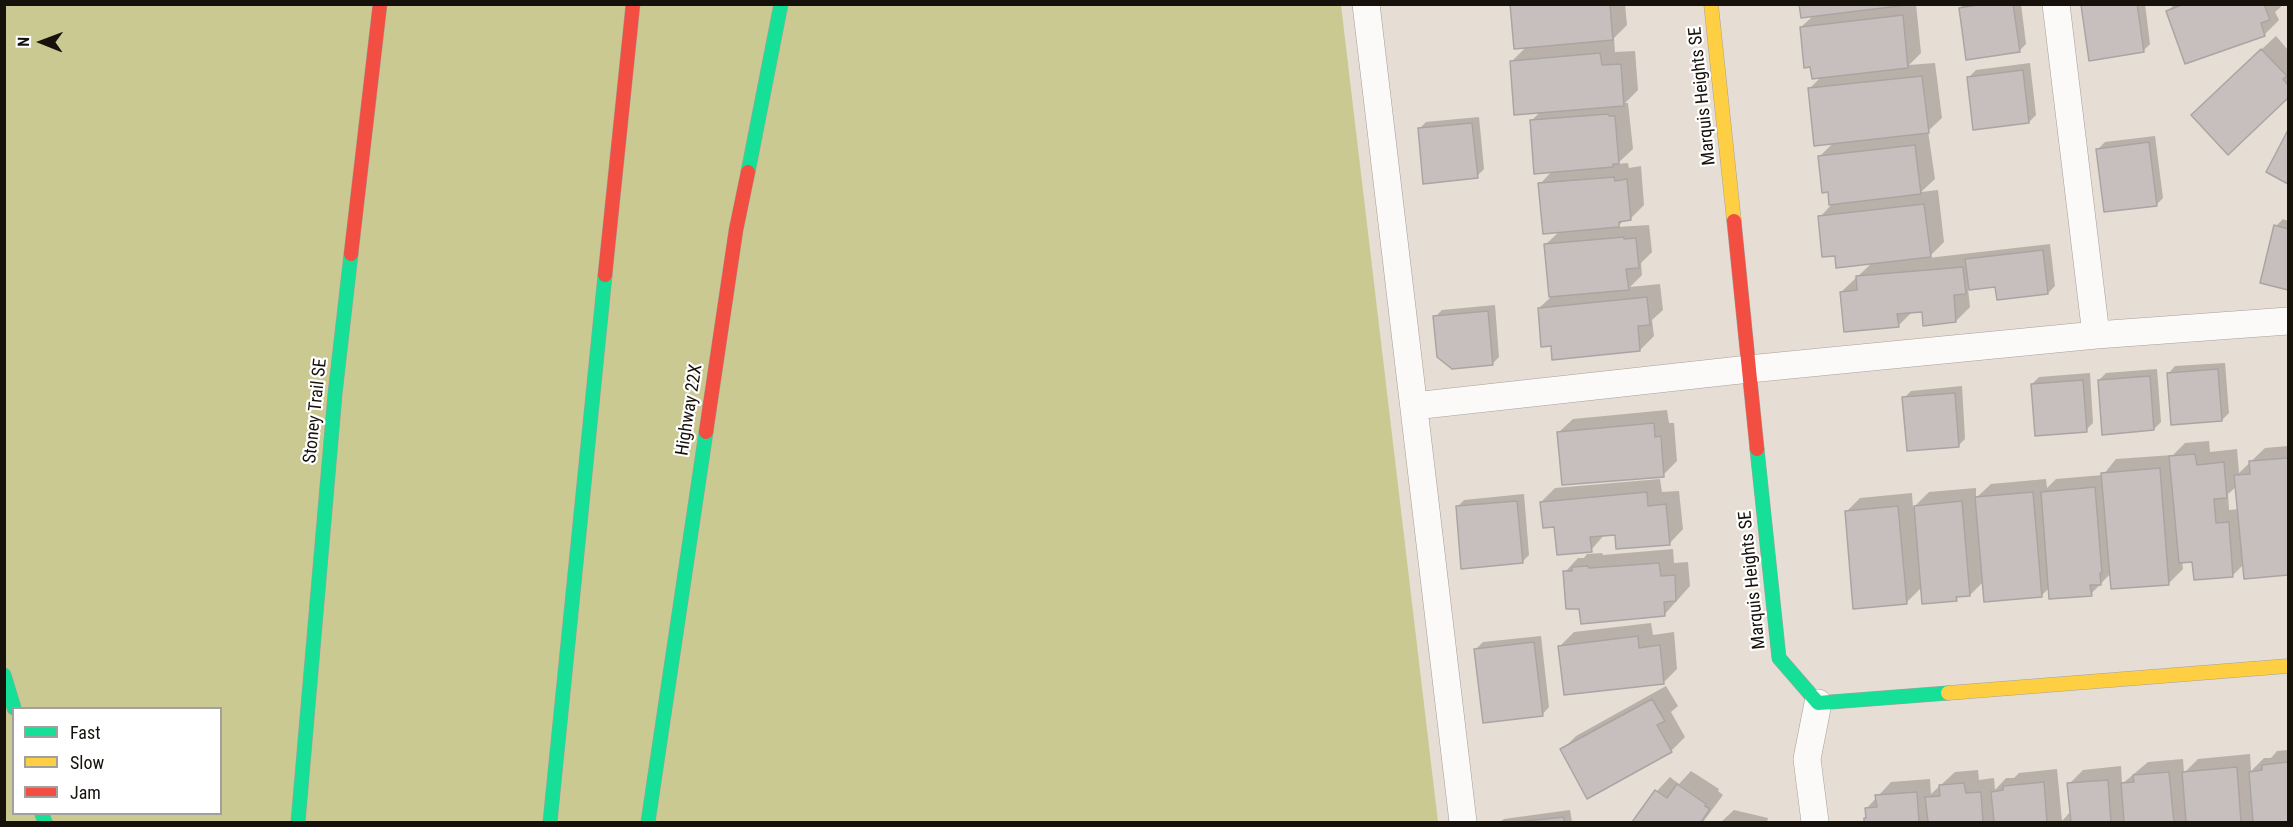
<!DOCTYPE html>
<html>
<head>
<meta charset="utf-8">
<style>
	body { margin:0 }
	#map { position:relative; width:2293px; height:827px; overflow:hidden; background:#e6ddd4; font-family:"Roboto Condensed",sans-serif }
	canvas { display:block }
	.frame { position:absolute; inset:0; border:6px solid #16110b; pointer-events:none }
	.legend { position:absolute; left:12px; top:707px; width:210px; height:108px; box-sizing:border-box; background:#fff; border:2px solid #a2a09d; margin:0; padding:8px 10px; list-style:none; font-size:18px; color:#16110b }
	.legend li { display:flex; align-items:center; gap:12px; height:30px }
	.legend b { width:30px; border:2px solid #a2a09d }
	.north { position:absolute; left:12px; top:12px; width:60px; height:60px; -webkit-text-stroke:4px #fff; paint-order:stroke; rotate:271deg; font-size:16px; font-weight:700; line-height:24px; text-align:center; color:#16110b }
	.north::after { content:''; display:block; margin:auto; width:21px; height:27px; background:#16110b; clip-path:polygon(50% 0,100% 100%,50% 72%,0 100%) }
</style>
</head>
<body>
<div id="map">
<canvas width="2293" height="827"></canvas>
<div class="frame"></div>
<ul class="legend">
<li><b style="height:8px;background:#16e098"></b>Fast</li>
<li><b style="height:8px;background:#ffcf43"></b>Slow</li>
<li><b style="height:8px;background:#f24e42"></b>Jam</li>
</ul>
<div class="north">N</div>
</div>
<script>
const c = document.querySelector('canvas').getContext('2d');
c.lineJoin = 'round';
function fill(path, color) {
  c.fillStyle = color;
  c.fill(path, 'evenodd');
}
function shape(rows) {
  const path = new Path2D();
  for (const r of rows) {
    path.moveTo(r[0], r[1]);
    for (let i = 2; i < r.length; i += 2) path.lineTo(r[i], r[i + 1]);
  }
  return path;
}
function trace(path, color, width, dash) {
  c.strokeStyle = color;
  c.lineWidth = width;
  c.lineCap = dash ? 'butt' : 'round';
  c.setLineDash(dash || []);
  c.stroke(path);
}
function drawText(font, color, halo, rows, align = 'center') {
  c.font = font + ' "Roboto Condensed",sans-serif';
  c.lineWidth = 4.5;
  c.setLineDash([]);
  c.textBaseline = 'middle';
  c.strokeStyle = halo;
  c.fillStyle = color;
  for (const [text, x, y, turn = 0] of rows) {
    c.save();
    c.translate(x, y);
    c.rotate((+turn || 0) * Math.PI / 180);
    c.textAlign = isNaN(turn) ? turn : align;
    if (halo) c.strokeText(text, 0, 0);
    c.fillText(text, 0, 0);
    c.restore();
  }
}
fill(shape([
	[5,5,1341,5,1438,822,5,822],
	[14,708,220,708,220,814,14,814]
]), '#cac992');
fill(shape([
	[1512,4,1625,4,1627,25,1614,38,1615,52,1635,51,1638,90,1625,103,1628,103,1633,149,1617,164,1628,163,1629,168,1641,166,1644,205,1630,219,1624,220,1617,227,1649,225,1652,252,1641,263,1642,275,1630,287,1660,284,1663,310,1652,320,1654,336,1640,350,1552,344,1539,308,1551,297,1546,244,1560,231,1540,184,1553,170,1531,121,1541,111,1512,61,1527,46],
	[1801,4,1916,4,1921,53,1909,65,1935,63,1942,118,1928,131,1935,179,1921,192,1938,190,1944,242,1928,258,2050,244,2055,286,2048,293,1996,285,1968,289,1970,307,1956,321,1923,310,1913,311,1898,326,1841,292,1872,263,1836,254,1820,217,1833,203,1819,157,1833,143,1809,89,1821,77,1801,27,1814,15],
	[1964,4,2021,4,2026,44,2019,51,1960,8],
	[2145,4,2150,44,2143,51,2082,5],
	[2175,4,2283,5,2275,12,2279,20,2265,34,2186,62,2168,11],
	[2276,36,2288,50,2288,96,2228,152,2206,101],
	[2030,63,2036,115,2029,122,1969,77,1976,70],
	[1479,117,1484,169,1477,176,1419,129,1426,122],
	[2288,133,2288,182,2268,171],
	[2155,136,2163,198,2156,205,2098,149,2105,142],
	[2283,219,2288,221,2288,288,2262,282,2276,226],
	[1495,305,1499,357,1492,364,1435,317,1442,310],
	[2225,363,2229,413,2222,420,2168,374,2175,366],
	[2157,369,2161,422,2154,429,2099,380,2106,373],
	[2090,373,2093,423,2086,430,2032,384,2039,377],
	[1962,386,1965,439,1958,446,1904,398,1911,391],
	[1667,410,1669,423,1674,423,1677,461,1663,475,1559,432,1573,419],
	[2209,441,2210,452,2237,449,2239,473,2265,448,2288,446,2288,573,2245,577,2244,564,2233,575,2193,560,2182,561,2183,569,2169,583,2111,573,2091,594,2050,587,2041,596,1984,581,1970,595,1961,595,1956,599,1922,587,1906,603,1846,512,1860,498,1912,493,1913,508,1929,492,1976,488,1976,498,1991,484,2046,479,2047,488,2056,479,2103,475,2116,459,2173,455,2185,443],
	[2237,486,2239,509,2229,510,2228,494],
	[1660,479,1662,492,1679,491,1683,529,1670,543,1616,534,1605,534,1591,550,1555,525,1541,502,1555,488],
	[1524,494,1529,555,1522,562,1457,507,1464,500],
	[1673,549,1674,563,1688,562,1690,586,1664,615,1581,607,1565,572,1578,558,1584,558,1587,554,1602,553,1603,555],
	[1651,623,1653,635,1674,632,1677,669,1663,683,1560,646,1574,632],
	[1541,636,1549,707,1542,715,1476,649,1483,642],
	[1666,686,1678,706,1671,712,1685,737,1671,751,1562,750,1576,736],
	[2288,750,2288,822,1866,822,1866,809,1891,782,1930,779,1931,794,1955,772,1978,770,1979,780,1994,778,1995,790,2006,778,2014,778,2019,773,2057,769,2062,821,2071,811,2069,784,2083,770,2121,766,2122,784,2148,762,2183,759,2184,773,2198,759,2250,754,2251,771,2264,758,2271,758,2277,751],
	[1691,771,1719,789,1718,791,1723,795,1703,822,1634,822,1657,791,1670,777,1679,784],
	[1570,810,1572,822,1500,822,1504,819],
	[1734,810,1768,818,1767,822,1721,822]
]), '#0003');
const building = shape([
	[1510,4,1610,5,1613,40,1514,49,1510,4],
	[1799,4,1907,4,1907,5,1801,18,1799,4],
	[1983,4,2013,4,2020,52,1966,60,1959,8,1983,4],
	[2137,4,2144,52,2089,61,2081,5,2137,4],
	[2184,4,2264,4,2270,20,2261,23,2265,36,2185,64,2166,11,2184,4],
	[1903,15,1908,68,1812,79,1810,67,1804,68,1800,27,1903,15],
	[2261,49,2287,76,2283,79,2288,85,2288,98,2228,155,2191,115,2261,49],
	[1600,53,1602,65,1621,64,1624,106,1514,115,1510,61,1600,53],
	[2023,70,2029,123,1973,130,1967,77,2023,70],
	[1922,76,1929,133,1814,146,1808,88,1922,76],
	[1608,114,1609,116,1615,116,1619,164,1613,164,1613,167,1534,174,1530,120,1608,114],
	[1472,123,1478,178,1423,184,1418,128,1472,123],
	[2288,130,2288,184,2266,172,2288,130],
	[2149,142,2157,206,2104,212,2096,149,2149,142],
	[1915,145,1921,194,1829,205,1828,192,1822,193,1818,156,1915,145],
	[1614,177,1615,181,1627,179,1631,220,1619,222,1619,227,1543,234,1538,183,1614,177],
	[1924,204,1931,257,1836,268,1835,256,1822,257,1818,216,1924,204],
	[2274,225,2288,229,2288,290,2260,283,2274,225],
	[1624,237,1624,239,1636,238,1639,268,1626,269,1629,290,1549,297,1544,244,1624,237],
	[2043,250,2048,294,1997,300,1995,287,1969,290,1965,259,2043,250],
	[1963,267,1966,294,1954,295,1956,322,1923,326,1922,312,1897,314,1899,327,1844,332,1840,292,1857,290,1856,276,1963,267],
	[1647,297,1650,325,1638,326,1640,351,1552,360,1551,346,1541,347,1538,308,1647,297],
	[1488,311,1493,365,1452,369,1437,357,1433,316,1488,311],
	[2218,369,2222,421,2171,425,2167,373,2218,369],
	[2150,376,2154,430,2102,435,2098,380,2150,376],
	[2083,380,2087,432,2035,436,2031,384,2083,380],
	[1955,393,1959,447,1907,451,1902,397,1955,393],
	[1654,423,1655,437,1661,436,1664,477,1562,485,1557,432,1654,423],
	[2195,454,2197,465,2224,462,2227,498,2214,499,2216,523,2229,522,2233,577,2194,580,2192,562,2179,563,2169,456,2195,454],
	[2288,458,2288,575,2244,579,2234,475,2250,474,2249,461,2288,458],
	[2160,468,2169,585,2111,589,2101,473,2160,468],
	[2095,487,2102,573,2100,573,2101,585,2090,585,2092,596,2049,599,2041,492,2095,487],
	[1647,492,1648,506,1666,504,1670,545,1616,549,1615,535,1590,537,1592,552,1557,555,1554,527,1543,528,1540,502,1647,492],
	[2033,492,2042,597,1984,602,1975,497,2033,492],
	[1517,501,1523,563,1461,569,1456,506,1517,501],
	[1962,501,1970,596,1956,597,1957,601,1922,604,1914,506,1962,501],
	[1898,506,1907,604,1853,609,1845,511,1898,506],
	[1659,563,1661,576,1675,575,1676,601,1664,602,1665,616,1581,624,1579,609,1566,609,1563,571,1572,571,1572,567,1588,566,1589,568,1659,563],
	[1638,636,1639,648,1660,645,1664,684,1564,695,1558,646,1638,636],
	[1534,642,1543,716,1483,723,1474,649,1534,642],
	[1652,699,1665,721,1657,725,1672,752,1587,799,1560,749,1652,699],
	[2288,762,2288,822,2253,822,2249,772,2262,770,2262,765,2288,762],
	[2237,767,2241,822,2186,822,2182,772,2237,767],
	[2169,772,2174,822,2124,822,2121,783,2134,782,2133,775,2169,772],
	[2108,780,2111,822,2071,822,2067,783,2108,780],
	[2044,782,2047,822,1994,822,1991,792,2003,790,2003,786,2044,782],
	[1964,783,1966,793,1981,792,1983,822,1928,822,1925,797,1940,796,1939,785,1964,783],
	[1677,784,1706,804,1705,806,1710,809,1701,822,1632,822,1655,790,1667,798,1677,784],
	[1917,792,1919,822,1864,822,1864,818,1866,818,1865,808,1877,807,1875,795,1917,792],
	[1564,817,1564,822,1516,822,1564,817]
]);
fill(building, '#c7bfbe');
trace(building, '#aaa4a2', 1.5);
const lane = shape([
	[1366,4,1463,822],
	[2056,4,2096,335],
	[1414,406,1749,369,2096,335,2288,321],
	[1815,822,1807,759,1818,703]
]);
const fast = shape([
	[748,172,781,4],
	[1757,449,1779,658,1818,703,1948,693],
	[4,675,14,708],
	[42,814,45,822],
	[298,822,335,394,351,254],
	[550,822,605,275],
	[648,822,706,432]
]);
const slow = shape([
	[1711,4,1734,221],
	[1948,693,2288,666]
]);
const jam = shape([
	[1734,221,1757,449],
	[351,254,380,4],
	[605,275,633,4],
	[706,432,736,230,748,172]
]);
trace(lane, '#a7a09a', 28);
trace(fast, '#a7a09a', 15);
trace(slow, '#a7a09a', 15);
trace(jam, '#a7a09a', 15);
trace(lane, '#fbfaf9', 27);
trace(fast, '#16e098', 14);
trace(slow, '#ffcf43', 14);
trace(jam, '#f24e42', 14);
drawText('18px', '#16110b', '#fff', [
	["Marquis Heights SE",1703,96,-96],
	["Highway 22X",690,410,-81],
	["Stoney Trail SE",316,411,-84],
	["Marquis Heights SE",1753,580,-96]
]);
</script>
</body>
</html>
